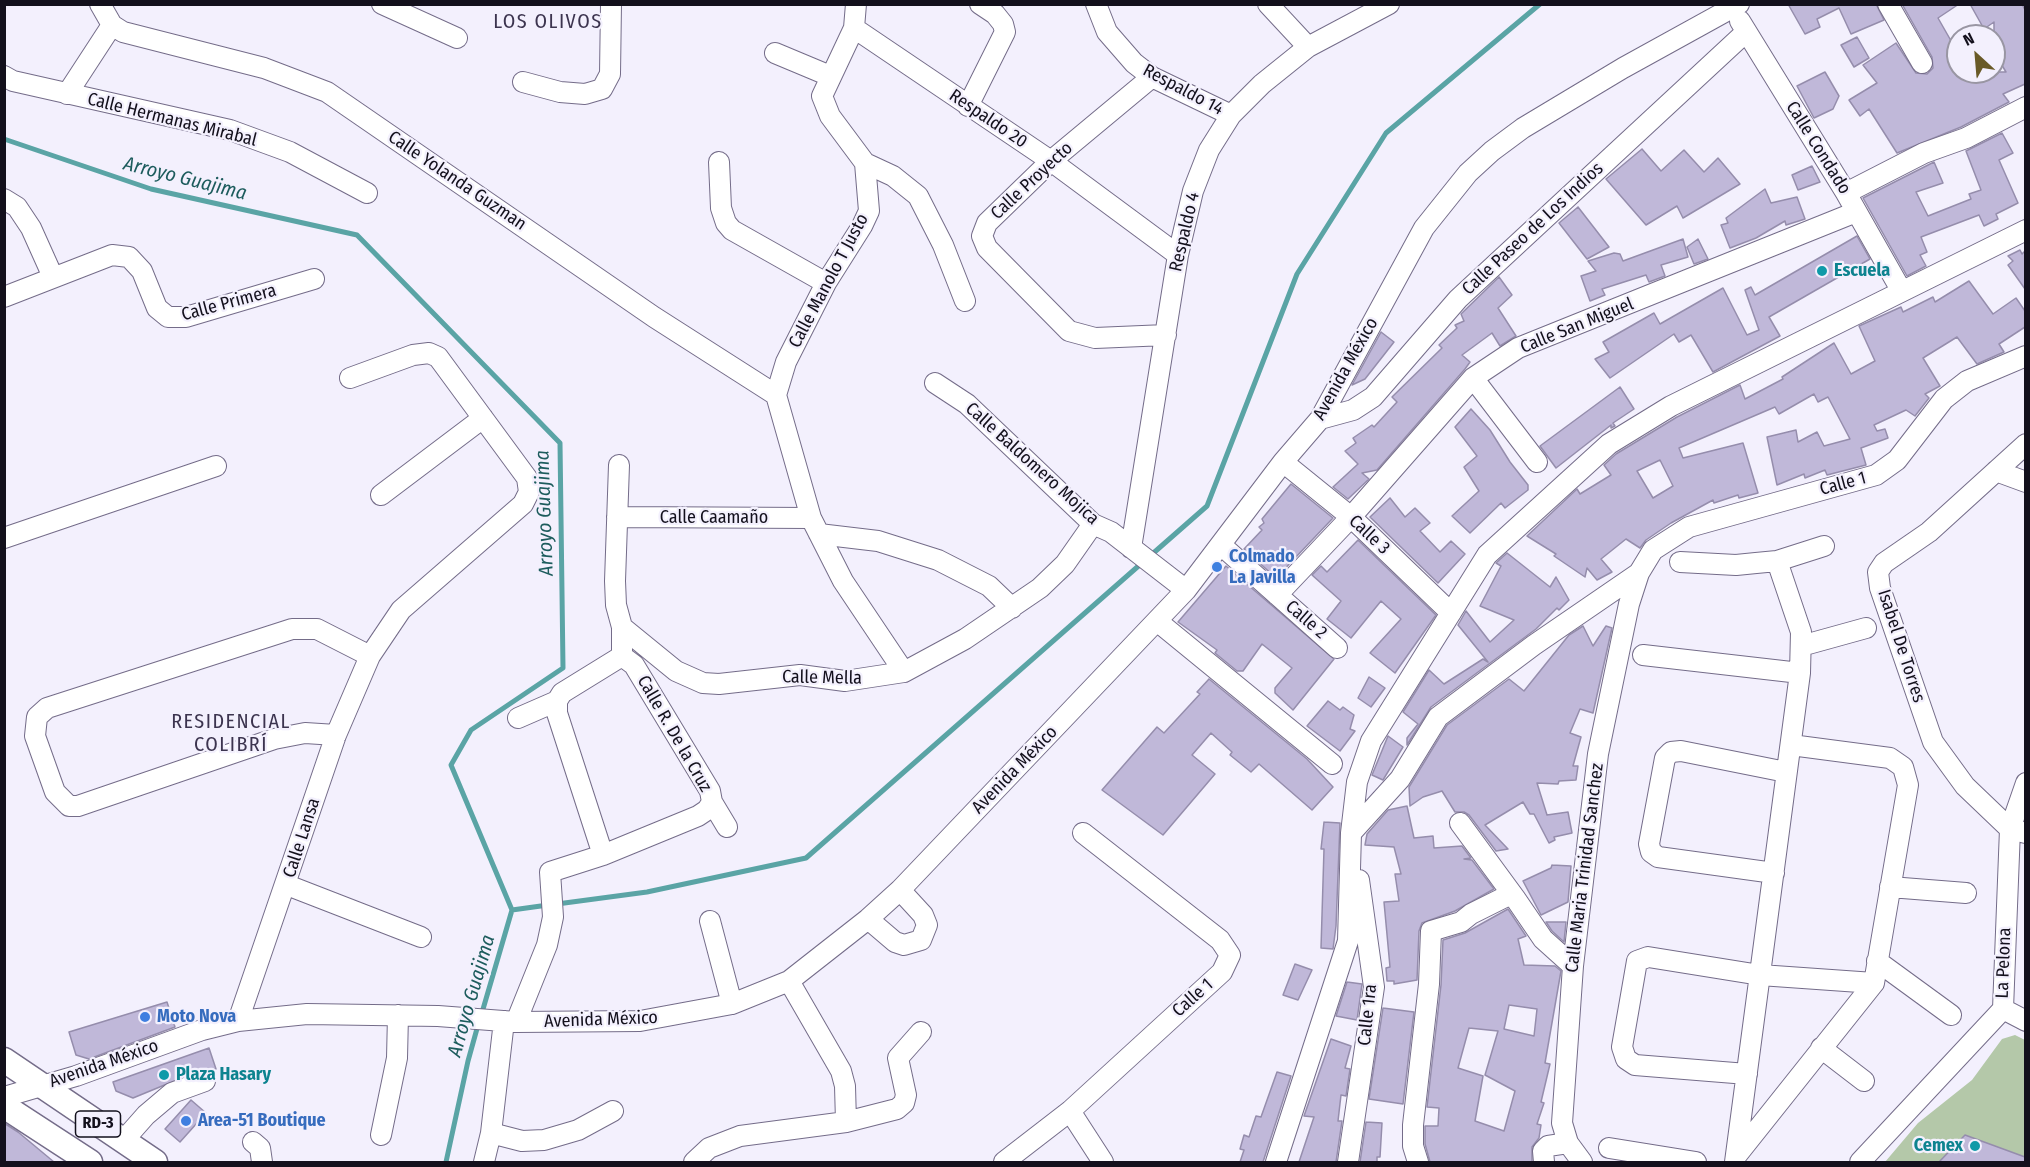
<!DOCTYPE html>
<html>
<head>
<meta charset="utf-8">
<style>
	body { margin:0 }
	#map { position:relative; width:2030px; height:1167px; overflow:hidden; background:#f3f0fd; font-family:"Fira Sans Condensed",sans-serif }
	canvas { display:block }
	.frame { position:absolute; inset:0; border:6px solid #13101c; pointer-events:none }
	.north { position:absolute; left:1946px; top:24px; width:60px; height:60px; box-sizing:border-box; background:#f3f0fd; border:2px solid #9996a3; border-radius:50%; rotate:334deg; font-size:16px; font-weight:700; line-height:24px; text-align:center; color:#13101c }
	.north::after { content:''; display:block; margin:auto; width:21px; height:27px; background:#695a27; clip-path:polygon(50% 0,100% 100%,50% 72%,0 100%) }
</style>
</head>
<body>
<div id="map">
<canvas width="2030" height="1167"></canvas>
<div class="frame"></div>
<div class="north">N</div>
</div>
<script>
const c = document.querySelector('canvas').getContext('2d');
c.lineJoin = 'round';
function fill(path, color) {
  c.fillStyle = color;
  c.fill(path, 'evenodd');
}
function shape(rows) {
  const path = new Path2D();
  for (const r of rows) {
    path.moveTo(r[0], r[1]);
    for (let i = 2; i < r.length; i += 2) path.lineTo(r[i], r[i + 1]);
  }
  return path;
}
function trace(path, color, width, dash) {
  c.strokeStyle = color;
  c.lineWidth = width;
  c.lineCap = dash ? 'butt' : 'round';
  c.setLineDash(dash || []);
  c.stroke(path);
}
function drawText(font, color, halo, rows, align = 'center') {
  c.font = font + ' "Fira Sans Condensed",sans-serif';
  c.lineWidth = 4.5;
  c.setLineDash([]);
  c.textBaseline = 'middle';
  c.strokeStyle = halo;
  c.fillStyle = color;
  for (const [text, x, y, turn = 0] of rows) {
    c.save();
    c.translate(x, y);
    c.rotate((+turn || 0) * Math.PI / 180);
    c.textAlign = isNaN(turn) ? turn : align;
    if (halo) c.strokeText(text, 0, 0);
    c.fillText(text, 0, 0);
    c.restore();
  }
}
fill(shape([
	[2015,1035,2025,1040,2025,1160,1964,1145,1944,1162,1885,1162,1918,1123,1972,1080,2002,1039]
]), '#b4c8a9');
trace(shape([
	[4,139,151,189,357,235,560,443,563,668,471,730,451,765,512,910,481,1016],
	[1150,556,1207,506,1297,274,1386,133,1540,4],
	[557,904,647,892,806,858,1143,562],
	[512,910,548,905],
	[446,1162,468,1061,478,1025]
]), '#5aa4a5', 5);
const building = shape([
	[1788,4,1876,4,1884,20,1851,34,1839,8,1817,19,1820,27,1805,34,1788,4],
	[1902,4,1959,4,1938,18,1958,53,1958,72,2006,72,1994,52,1994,22,1984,29,1970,4,2022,4,2025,10,2025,84,2003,94,2009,102,1961,127,1897,153,1869,109,1860,116,1849,100,1877,83,1863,65,1896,43,1916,73,1927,74,1933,68,1932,57,1902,4],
	[1857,37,1869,58,1854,67,1841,45,1857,37],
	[1825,72,1839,96,1833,109,1814,118,1797,86,1825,72],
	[2002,133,2013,153,1999,160,2018,203,1996,214,1998,219,1984,226,1979,215,1921,237,1927,252,1920,255,1926,266,1907,276,1863,198,1934,162,1943,183,1916,192,1928,216,1971,199,1969,194,1981,190,1966,151,2002,133],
	[1642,149,1661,171,1684,150,1704,172,1718,158,1740,184,1683,218,1677,206,1646,225,1606,179,1642,149],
	[1812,166,1820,182,1798,190,1792,175,1812,166],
	[1765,189,1771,203,1797,197,1805,219,1786,225,1785,221,1756,238,1730,248,1721,225,1728,223,1726,218,1765,189],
	[1578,207,1609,247,1587,259,1559,223,1578,207],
	[1857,236,1870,259,1769,317,1780,336,1713,372,1691,335,1679,342,1674,334,1610,378,1595,359,1609,352,1603,342,1654,313,1660,324,1723,288,1747,335,1759,330,1745,290,1751,287,1755,295,1857,236],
	[1683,239,1688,257,1661,265,1665,276,1649,282,1646,275,1602,289,1605,295,1590,301,1581,276,1596,271,1588,261,1614,253,1620,254,1623,261,1683,239],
	[1698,239,1708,259,1694,264,1687,247,1698,239],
	[2020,250,2022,254,2025,251,2025,289,2008,265,2013,261,2008,256,2020,250],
	[1499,277,1512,295,1498,308,1516,336,1500,346,1492,333,1462,355,1470,362,1465,369,1377,470,1362,473,1369,479,1348,499,1333,487,1358,464,1345,451,1356,443,1353,438,1372,425,1374,427,1397,402,1392,397,1442,348,1439,345,1457,328,1455,325,1464,321,1461,314,1499,277],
	[1969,281,1993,314,2016,298,2025,311,2025,327,1999,344,2004,352,1977,364,1957,337,1923,358,1940,386,1925,394,1929,398,1915,416,1906,410,1874,425,1877,431,1885,429,1888,438,1861,448,1866,465,1827,475,1825,470,1805,478,1804,474,1777,485,1767,437,1796,430,1798,442,1817,432,1824,446,1850,439,1828,397,1818,402,1814,394,1779,414,1775,407,1679,448,1683,458,1743,443,1758,493,1739,498,1738,495,1714,503,1713,500,1671,523,1646,540,1640,548,1626,539,1601,559,1612,572,1597,580,1587,568,1585,577,1554,556,1556,554,1527,536,1577,489,1580,494,1611,475,1604,465,1616,454,1677,417,1740,385,1745,399,1783,379,1782,377,1834,343,1851,374,1875,361,1859,326,1901,307,1903,312,1933,297,1935,302,1969,281],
	[1660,460,1673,486,1653,498,1637,471,1660,460],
	[1381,332,1394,342,1365,379,1352,385,1381,332],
	[1620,387,1634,409,1613,423,1615,426,1611,428,1611,425,1556,468,1540,446,1620,387],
	[1471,409,1490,430,1510,462,1528,485,1528,490,1505,508,1501,503,1470,533,1452,516,1479,491,1464,467,1477,456,1455,427,1471,409],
	[1291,484,1333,518,1276,578,1244,549,1262,530,1259,527,1264,523,1262,519,1291,484],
	[1390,498,1405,517,1415,508,1430,523,1420,531,1440,552,1451,541,1465,554,1438,583,1370,517,1390,498],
	[1358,540,1436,615,1395,673,1370,653,1401,619,1381,601,1351,638,1327,619,1341,601,1312,575,1321,566,1327,572,1358,540],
	[1507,553,1550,587,1556,577,1569,600,1559,610,1557,608,1536,629,1431,707,1407,745,1407,738,1418,724,1403,712,1429,670,1444,684,1483,659,1488,662,1458,625,1466,611,1490,642,1514,620,1480,606,1501,566,1496,563,1507,553],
	[1226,566,1334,659,1293,710,1275,693,1275,688,1292,668,1262,644,1243,671,1237,671,1215,653,1217,650,1178,622,1226,566],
	[1583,626,1593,646,1606,626,1612,628,1593,713,1580,709,1570,733,1581,737,1573,766,1578,766,1576,780,1559,781,1558,784,1537,783,1547,815,1568,812,1572,833,1554,837,1555,840,1549,843,1534,814,1530,814,1523,802,1485,825,1508,849,1496,851,1469,815,1464,812,1455,812,1442,791,1423,797,1410,806,1409,787,1447,725,1509,679,1524,691,1569,635,1583,626],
	[1369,677,1385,688,1371,707,1358,698,1369,677],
	[1209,679,1307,759,1333,787,1312,810,1259,764,1251,772,1230,755,1232,752,1211,733,1192,755,1215,774,1163,835,1102,790,1157,727,1164,733,1200,694,1197,692,1209,679],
	[1328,701,1340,710,1343,707,1354,715,1350,729,1355,731,1340,751,1307,726,1328,701],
	[1388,736,1403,747,1383,780,1372,775,1388,736],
	[1407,806,1414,838,1433,836,1434,848,1462,846,1471,858,1464,859,1472,860,1494,889,1455,911,1422,923,1419,931,1417,980,1394,984,1394,981,1387,981,1386,968,1390,967,1384,902,1399,901,1395,874,1401,874,1394,847,1365,845,1367,834,1388,810,1407,806],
	[1324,822,1340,823,1336,926,1333,949,1321,948,1324,849,1321,849,1324,822],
	[1552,865,1571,866,1568,902,1541,915,1523,881,1551,868,1552,865],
	[1508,909,1526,936,1518,939,1524,965,1555,966,1561,971,1545,1063,1550,1064,1541,1102,1544,1103,1537,1124,1541,1125,1539,1138,1532,1147,1532,1162,1430,1162,1425,1144,1425,1126,1438,1126,1439,1108,1427,1107,1441,985,1443,940,1465,933,1508,909],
	[1509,1005,1537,1009,1534,1036,1504,1029,1509,1005],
	[1469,1028,1498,1031,1485,1075,1515,1091,1504,1131,1475,1121,1483,1076,1458,1068,1469,1028],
	[1546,922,1566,922,1564,942,1552,931,1546,922],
	[1295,964,1312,970,1298,1000,1283,995,1295,964],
	[1347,982,1362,984,1357,1020,1336,1016,1347,982],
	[167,1002,175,1027,89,1059,76,1055,69,1032,167,1002],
	[1383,1008,1414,1012,1403,1104,1369,1099,1383,1008],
	[1331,1039,1351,1046,1345,1068,1350,1069,1346,1096,1341,1095,1338,1121,1342,1121,1336,1162,1299,1162,1314,1117,1304,1116,1331,1039],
	[209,1048,216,1069,201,1070,133,1098,116,1091,113,1082,209,1048],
	[1277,1072,1291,1076,1263,1162,1240,1162,1244,1150,1240,1149,1244,1135,1249,1137,1256,1116,1261,1117,1277,1072],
	[191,1100,206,1113,180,1142,165,1129,191,1100],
	[1366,1122,1382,1123,1380,1157,1377,1157,1377,1162,1360,1162,1366,1122],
	[4,1123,18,1132,54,1162,4,1162,4,1123],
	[1965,1135,2025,1157,2025,1162,1939,1162,1965,1135]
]);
fill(building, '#c0b8d9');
trace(building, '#958dac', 1.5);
const minor = shape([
	[382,4,457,38],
	[856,4,854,28,822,96,830,116,865,163,869,211,862,226,826,283,786,362,776,395,811,518,843,581,904,672],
	[1096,4,1107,32,1134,63,1152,77,1231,115],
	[1268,4,1308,47],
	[1888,4,1922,63],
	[1740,21,1846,193,1901,290],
	[112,25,123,32,264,68,327,92,654,317,776,395],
	[854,28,1051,161,1178,255],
	[775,53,830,76],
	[4,76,13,81,230,130,290,152,367,193],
	[1152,77,1051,161,987,223,982,236,987,248,1069,331,1095,338,1166,335],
	[523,82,560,92,585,94,602,89,610,74,611,4],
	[67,94,112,25,100,4],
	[968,106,1005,32,1003,24,995,14,980,4],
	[719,162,721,208,726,223,732,230,826,283],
	[865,163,893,176,918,196,943,245,965,301],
	[1846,193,1924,153,1966,138,2026,107],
	[4,199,17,207,31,228,53,277],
	[4,297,112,255,129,257,142,271,157,308,168,317,186,317,314,279],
	[1473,378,1537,462],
	[935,383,967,404,1093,524,1111,532,1186,590],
	[1320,419,1353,410,1373,397,1458,299,1746,32],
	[2026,444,1929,532,1884,563,1878,572,1880,588,1933,742,1965,786,2010,829,2026,833],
	[1283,462,1351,517,1451,613],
	[619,465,615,581,616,605,622,627,622,656,634,665,710,791,712,802,727,827],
	[1996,471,2026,482],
	[381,495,483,418],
	[617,517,811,518],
	[819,534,878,541,938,560,989,586,1012,608],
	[4,538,216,466],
	[1221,545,1337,648],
	[1131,548,1178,255,1193,191,1209,150,1231,115,1262,84,1308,47,1389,4],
	[1680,562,1736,565,1756,563,1777,561,1824,546],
	[1277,595,1351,517,1473,378,1518,348,1856,212],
	[1157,621,1332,764],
	[622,627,676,671,703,683,719,684,800,675,845,681,904,672,965,639,1040,588,1065,564,1093,524],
	[1801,646,1866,628],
	[1643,655,1800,673],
	[557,701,557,713,603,855],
	[518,718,557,701,562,693,622,656],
	[336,735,305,733,274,739,78,806,69,806,55,792,35,736,37,717,47,708,292,629,317,629,370,656],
	[1460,823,1515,898],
	[1351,837,1351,833,1400,779,1438,717,1534,645,1639,573],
	[1774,873,1658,857,1651,852,1649,844,1665,758,1671,752,1681,751,1786,772],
	[287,885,421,937],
	[1890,887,1966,893],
	[868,919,895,942,904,945,921,940,927,925,923,915,900,890],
	[710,921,732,1004],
	[1877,961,1951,1015],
	[789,981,841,1071,845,1086,846,1122],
	[2003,1009,2026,1021],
	[238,1021,336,735,370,656,401,610,523,504,529,492,527,478,438,357,429,353,413,355,350,378],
	[516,1022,547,945,553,917,550,872,603,855,698,816,707,810,712,802],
	[1821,1048,1864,1081],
	[1747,1074,1635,1065,1626,1059,1622,1047,1637,961,1648,957,1760,975,1874,983],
	[4,1097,76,1076,202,1030,238,1021,307,1014,438,1016,516,1022,640,1021,732,1004,789,981,868,919,900,890,1186,590,1283,462,1320,419,1424,228,1468,173,1492,151,1523,128,1623,68,1739,4],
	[1070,1111,1103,1162],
	[491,1133,522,1141,544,1140,578,1130,613,1111],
	[381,1135,397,1058,398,1015],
	[123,1141,146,1115,172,1093,205,1081],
	[253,1142,260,1148,262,1162],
	[1609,1148,1696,1162],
	[1737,1155,1874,983,1908,785,1903,767,1890,758,1791,745],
	[484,1162,491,1133,504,1021],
	[694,1162,709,1148,740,1136,846,1122,897,1109,904,1103,906,1095,898,1058,921,1032],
	[1004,1162,1070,1111,1222,972,1230,955,1220,940,1083,833],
	[1276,1162,1348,941,1351,833,1357,782,1371,741,1487,555,1609,444,1671,406,2026,230],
	[1348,1162,1374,987,1359,880],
	[1418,1162,1413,1146,1413,1125,1429,984,1431,931,1461,922,1471,914,1507,896,1515,898,1543,939,1573,966],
	[1544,1162,1543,1151,1548,1146,1568,1143],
	[1582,1162,1568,1143,1562,1123,1573,966,1598,754,1629,604,1639,573,1653,550,1689,527,1876,475,1897,460,1944,399,1967,381,2026,356],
	[1735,1162,1800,673,1801,632,1777,561],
	[1860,1162,2003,1009,2010,829,2026,783]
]);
const major = shape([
	[4,1060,155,1162],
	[4,1106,90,1162]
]);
trace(minor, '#746c89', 22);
trace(major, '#746c89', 27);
trace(minor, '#fff', 20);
trace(major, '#fff', 24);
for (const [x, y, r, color] of [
	[1822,271,6,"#0f9aa8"],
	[1217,567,6,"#3f7fe0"],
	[145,1017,6,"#3f7fe0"],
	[164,1075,6,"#0f9aa8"],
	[186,1121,6,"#3f7fe0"],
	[1975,1146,6,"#0f9aa8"]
]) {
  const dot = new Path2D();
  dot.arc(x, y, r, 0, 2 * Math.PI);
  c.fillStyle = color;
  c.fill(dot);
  trace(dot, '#f3f0fd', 2);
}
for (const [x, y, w] of [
	[98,1124,45]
]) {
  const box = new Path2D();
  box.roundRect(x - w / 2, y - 13, w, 26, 4.5);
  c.fillStyle = '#f3f0fd';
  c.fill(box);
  trace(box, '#13101c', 1.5);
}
drawText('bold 16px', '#13101c', null, [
	["RD-3",98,1124]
]);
drawText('18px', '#13101c', '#f3f0fd', [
	["Respaldo 14",1183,90,28],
	["Respaldo 20",988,119,34],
	["Calle Hermanas Mirabal",172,120,14],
	["Calle Condado",1818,148,58],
	["Calle Yolanda Guzman",457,181,34],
	["Calle Proyecto",1032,181,-43],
	["Calle Paseo de Los Indios",1533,229,-43],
	["Respaldo 4",1185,232,-77],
	["Calle Manolo T Justo",829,281,-62],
	["Calle Primera",229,303,-15],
	["Calle San Miguel",1577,326,-22],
	["Avenida México",1346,369,-61],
	["Calle Baldomero Mojica",1032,464,42],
	["Calle 1",1843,484,-15],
	["Calle Caamaño",714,518],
	["Calle 3",1369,535,43],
	["Calle 2",1306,620,41],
	["Isabel De Torres",1901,646,72],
	["Calle Mella",822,678,1],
	["Calle R. De la Cruz",674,734,60],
	["Avenida México",1015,770,-46],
	["Calle Lansa",302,838,-72],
	["Calle Maria Trinidad Sanchez",1585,868,-83],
	["La Pelona",2004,963,-88],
	["Calle 1",1193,998,-42],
	["Calle 1ra",1368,1015,-84],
	["Avenida México",601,1020,-2],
	["Avenida México",104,1064,-19]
]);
drawText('bold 18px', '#0d838f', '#f3f0fd', [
	["Escuela",1834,271],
	["Plaza Hasary",176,1075],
	["Cemex",1963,1146,"right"]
], 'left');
drawText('bold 18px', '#366cbe', '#f3f0fd', [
	["Colmado",1229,557],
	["La Javilla",1229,578],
	["Moto Nova",157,1017],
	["Area-51 Boutique",198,1121]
], 'left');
c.letterSpacing = '1.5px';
drawText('20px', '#3c344f', '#f3f0fd', [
	["LOS OLIVOS",548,22],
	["RESIDENCIAL",231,722],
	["COLIBRÍ",231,745]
]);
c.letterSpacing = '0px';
drawText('italic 20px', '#1d5c5d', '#f3f0fd', [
	["Arroyo Guajima",185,179,14],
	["Arroyo Guajima",545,513,-92],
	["Arroyo Guajima",472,996,-74]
]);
</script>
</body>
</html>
